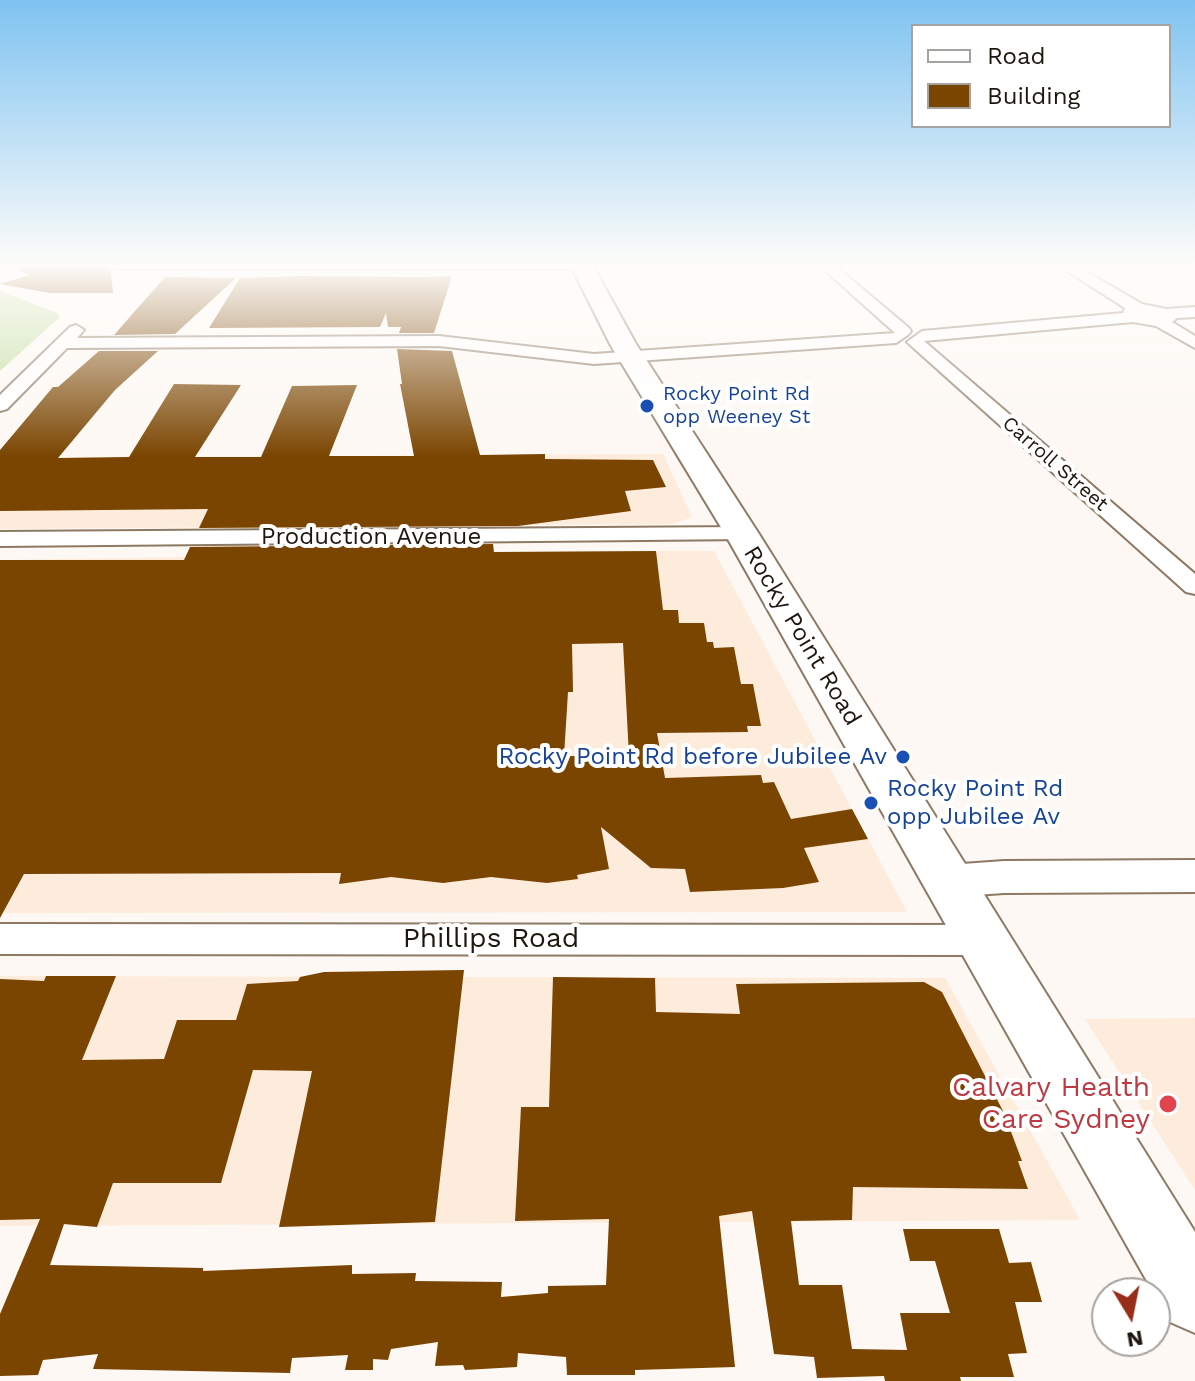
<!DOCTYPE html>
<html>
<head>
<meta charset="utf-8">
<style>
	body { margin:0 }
	#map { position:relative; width:1195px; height:1381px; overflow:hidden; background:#fdf8f3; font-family:"Work Sans",sans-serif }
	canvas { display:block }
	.legend { position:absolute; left:911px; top:24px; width:260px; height:104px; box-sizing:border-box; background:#fff; border:2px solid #a5a29f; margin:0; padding:10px 14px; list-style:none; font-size:24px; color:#1e170e }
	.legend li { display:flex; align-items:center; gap:16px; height:40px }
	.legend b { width:40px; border:2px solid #a5a29f }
	.north { position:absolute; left:1091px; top:1277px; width:80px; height:80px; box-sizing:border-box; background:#fff; border:2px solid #a5a29f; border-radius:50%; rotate:170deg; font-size:22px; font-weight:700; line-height:32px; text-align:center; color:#1e170e }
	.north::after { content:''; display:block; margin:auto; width:28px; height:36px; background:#972e18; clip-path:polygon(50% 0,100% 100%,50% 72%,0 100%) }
</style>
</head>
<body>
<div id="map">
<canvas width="1195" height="1381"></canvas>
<ul class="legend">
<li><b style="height:10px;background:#fff"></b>Road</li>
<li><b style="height:22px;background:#7a4501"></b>Building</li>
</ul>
<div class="north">N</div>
</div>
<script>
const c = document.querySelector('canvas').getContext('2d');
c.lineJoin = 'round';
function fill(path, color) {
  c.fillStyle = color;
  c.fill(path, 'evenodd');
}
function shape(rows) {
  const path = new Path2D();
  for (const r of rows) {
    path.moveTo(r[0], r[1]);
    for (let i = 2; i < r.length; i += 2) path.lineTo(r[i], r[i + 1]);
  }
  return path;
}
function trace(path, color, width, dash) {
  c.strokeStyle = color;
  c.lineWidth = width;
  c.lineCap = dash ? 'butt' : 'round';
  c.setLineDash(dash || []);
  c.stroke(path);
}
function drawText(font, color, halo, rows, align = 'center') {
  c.font = font + ' "Work Sans",sans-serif';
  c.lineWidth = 8;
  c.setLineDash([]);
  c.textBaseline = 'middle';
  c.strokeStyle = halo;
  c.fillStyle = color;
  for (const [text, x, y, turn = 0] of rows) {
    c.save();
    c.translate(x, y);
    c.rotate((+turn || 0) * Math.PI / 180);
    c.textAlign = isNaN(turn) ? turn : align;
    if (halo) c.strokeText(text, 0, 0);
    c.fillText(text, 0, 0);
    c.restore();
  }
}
fill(shape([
	[663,454,692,517,673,524,0,529,0,458],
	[591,551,714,551,907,912,0,913,0,560],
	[0,976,945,978,1080,1220,0,1226],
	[1195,1018,1195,1190,1085,1019]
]), '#fdecdb');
fill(shape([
	[0,291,57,313,60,317,0,371]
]), '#c2dd9f');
fill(shape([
	[4,264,104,264,111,270,113,293,50,293,0,284,29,275],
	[300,276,419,277,452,276,434,333,399,333,401,327,388,327,386,313,380,327,209,328,240,278],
	[165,277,236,278,175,334,114,335],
	[397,349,452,351,480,455,545,454,545,459,653,460,666,487,625,491,631,511,518,526,199,528,208,509,0,511,0,450,53,387,58,387,99,351,158,351,115,390,58,458,129,457,174,384,241,385,195,457,261,457,292,386,357,385,329,456,414,456,400,384,402,384],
	[493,544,494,552,656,551,663,610,678,610,679,623,704,623,707,642,713,642,714,648,734,647,741,684,753,684,761,726,747,726,748,732,657,733,665,778,761,775,763,783,774,782,791,819,852,809,868,839,804,848,819,882,783,888,690,892,685,869,651,868,601,827,609,869,577,875,578,879,547,883,491,877,443,883,391,877,339,884,341,873,24,874,0,918,0,560,184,560,190,547],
	[623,643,629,756,564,756,568,692,573,692,572,644],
	[464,970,435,1222,279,1227,312,1071,253,1070,221,1183,113,1183,97,1227,64,1224,50,1265,203,1268,203,1271,352,1265,352,1274,416,1273,415,1281,502,1282,501,1297,548,1293,548,1286,606,1285,609,1219,515,1221,521,1107,549,1107,553,977,655,978,656,1012,740,1014,736,984,924,982,942,992,1004,1113,1022,1161,1018,1161,1028,1189,853,1187,852,1220,791,1221,799,1285,842,1285,852,1349,907,1350,900,1313,950,1313,935,1261,910,1261,903,1229,999,1229,1009,1263,1031,1262,1042,1302,1015,1302,1027,1353,1008,1354,1014,1377,960,1377,961,1381,885,1381,884,1376,817,1378,814,1357,774,1354,752,1211,719,1216,735,1367,635,1370,635,1375,567,1375,566,1357,518,1353,517,1367,465,1370,463,1365,435,1366,438,1342,391,1349,388,1360,373,1359,373,1370,345,1370,348,1355,292,1358,290,1373,93,1369,98,1354,43,1360,38,1375,0,1376,0,1314,40,1219,0,1220,0,979,44,981,46,976,116,976,82,1060,164,1059,177,1020,236,1020,247,984,298,981,300,977,324,972]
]), '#7a4501');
const minor = shape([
	[818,264,833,264,909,328,911,331,909,334,896,343,594,364,439,346,67,348,7,409,0,411,0,395,70,327,76,325,84,330,77,338,439,336,594,354,895,333,818,264],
	[1056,264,1073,264,1142,304,1166,309,1195,307,1195,317,1177,318,1172,322,1195,336,1195,348,1156,326,1133,322,924,341,1195,574,1195,594,1186,592,907,342,922,331,1123,313,1125,308,1056,264],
	[742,527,750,529,753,534,750,539,0,546,0,532,742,527],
	[0,924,982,925,995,929,1000,940,995,951,982,955,0,954,0,924]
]);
const tertiary = shape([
	[107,264,590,264,581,269,116,269,107,264],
	[1195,860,1195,892,1004,893,948,897,933,892,927,881,933,870,948,865,1004,861,1195,860]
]);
const primary = shape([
	[570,264,592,264,636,344,759,534,1195,1232,1195,1333,1170,1322,725,534,610,344,570,264]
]);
trace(minor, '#8d7964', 4);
trace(tertiary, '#8d7964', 4);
trace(primary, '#8d7964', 4);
fill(minor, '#fff');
fill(tertiary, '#fff');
fill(primary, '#fff');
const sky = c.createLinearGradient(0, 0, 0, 457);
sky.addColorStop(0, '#7ec3f1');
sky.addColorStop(0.58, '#fefcfa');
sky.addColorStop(1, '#fefcfa00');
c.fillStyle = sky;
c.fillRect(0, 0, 1195, 457);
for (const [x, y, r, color] of [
	[647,406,8,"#1a4fb4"],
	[903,757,8,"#1a4fb4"],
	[871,803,8,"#1a4fb4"],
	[1168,1104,10,"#e0444e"]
]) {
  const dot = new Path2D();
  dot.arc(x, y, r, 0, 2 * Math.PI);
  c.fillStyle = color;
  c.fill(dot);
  trace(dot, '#fff', 3);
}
drawText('20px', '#164399', '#fff', [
	["Rocky Point Rd",663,394],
	["opp Weeney St",663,417]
], 'left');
drawText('20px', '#1e170e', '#fff', [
	["Carroll Street",1055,464,41]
]);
drawText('24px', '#1e170e', '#fff', [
	["Production Avenue",371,537],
	["Rocky Point Road",802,636,59]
]);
drawText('24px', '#164399', '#fff', [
	["Rocky Point Rd before Jubilee Av",887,757],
	["Rocky Point Rd",887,789,"left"],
	["opp Jubilee Av",887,817,"left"]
], 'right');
drawText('28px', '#1e170e', '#fff', [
	["Phillips Road",491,939]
]);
drawText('28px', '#be3a42', '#fff', [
	["Calvary Health",1150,1088],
	["Care Sydney",1150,1120]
], 'right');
</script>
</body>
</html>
